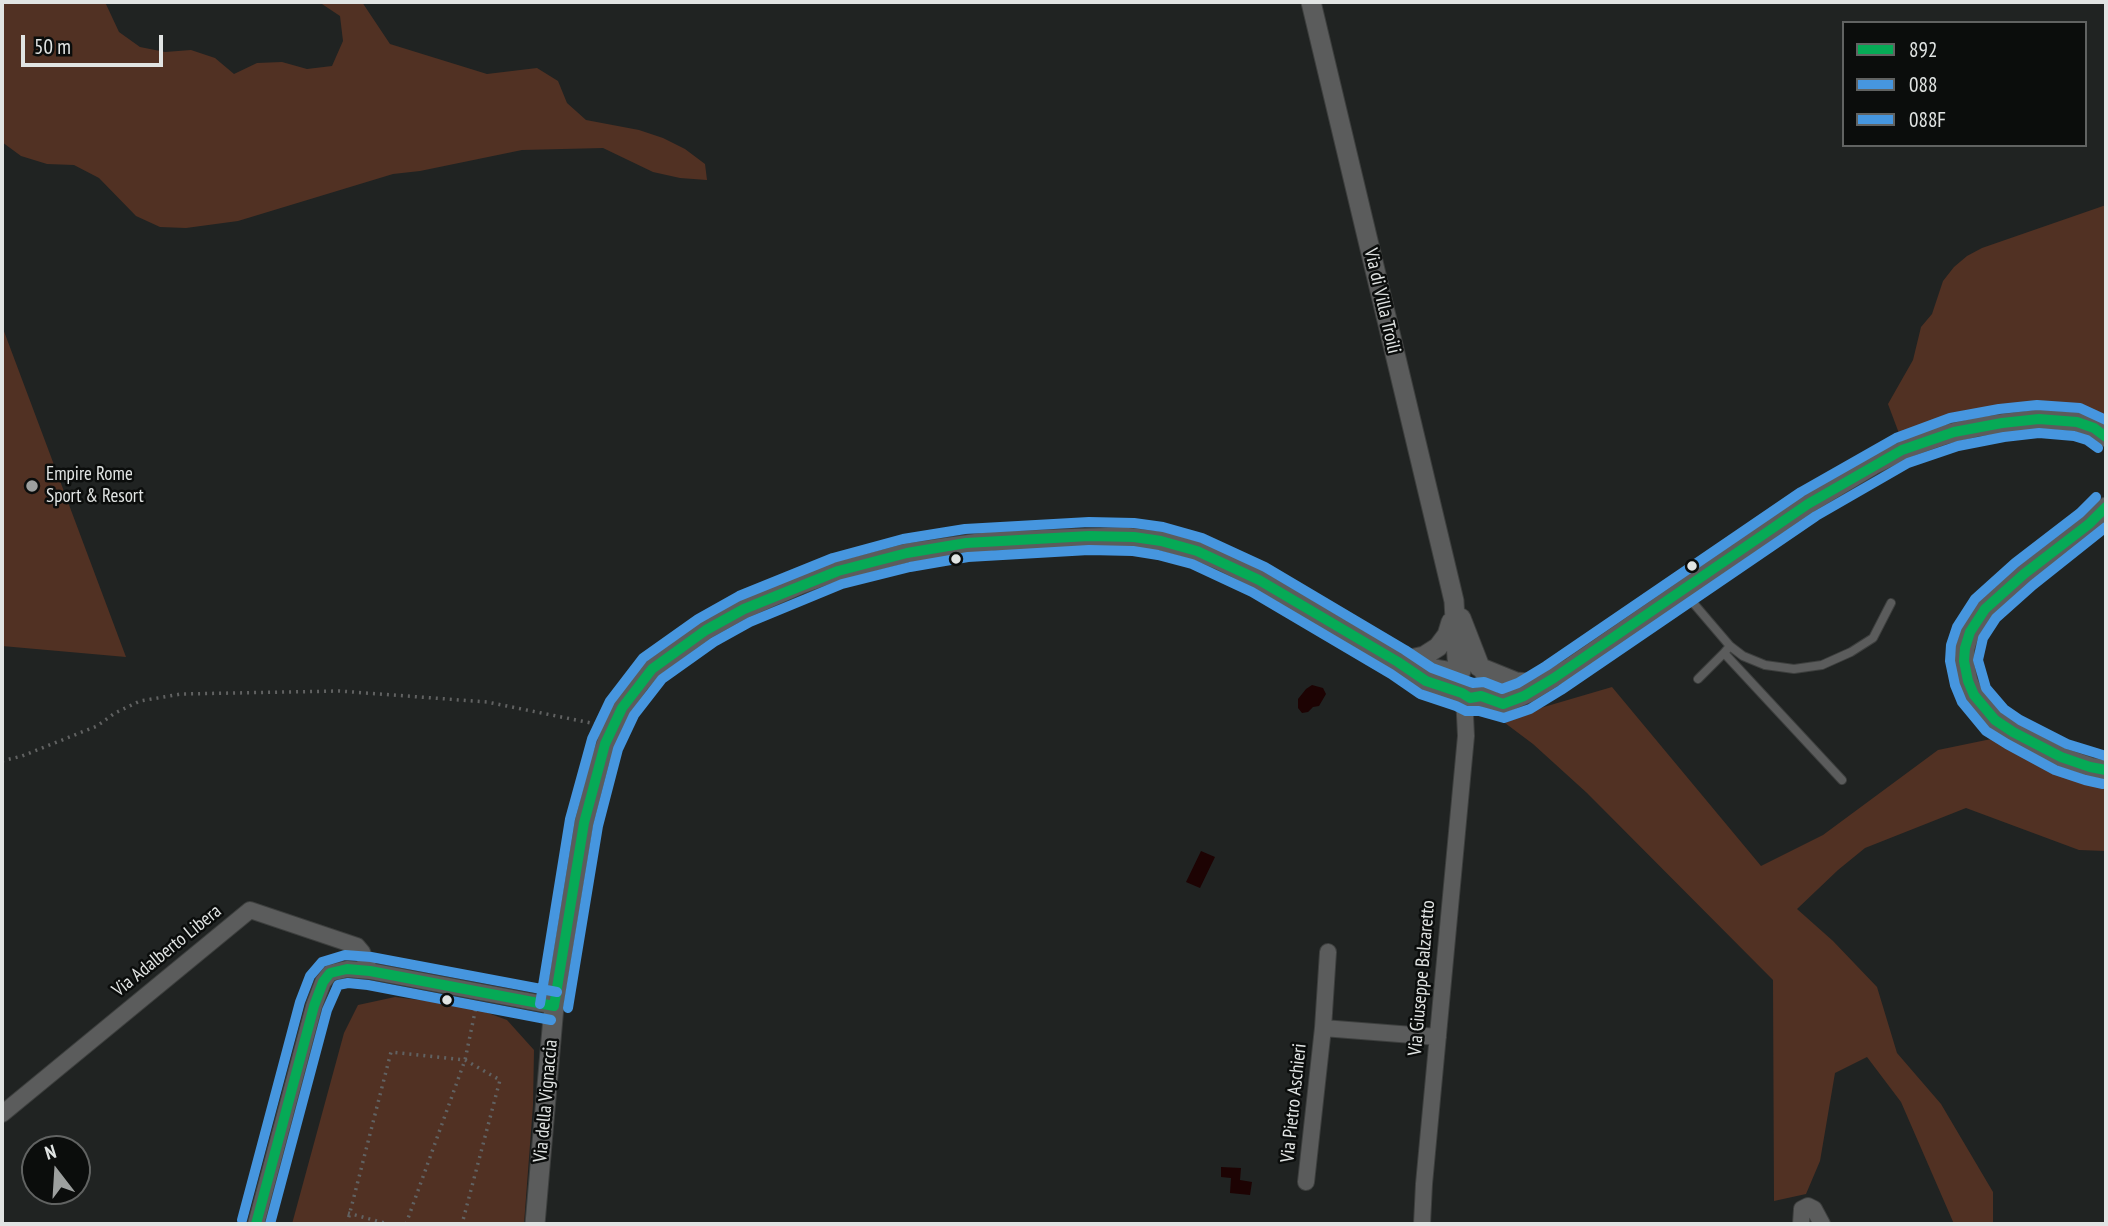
<!DOCTYPE html>
<html>
<head>
<meta charset="utf-8">
<style>
	body { margin:0 }
	#map { position:relative; width:2108px; height:1226px; overflow:hidden; background:#202322; font-family:"PT Sans Narrow",sans-serif }
	canvas { display:block }
	.frame { position:absolute; inset:0; border:4px solid #e1e4e3; pointer-events:none }
	.legend { position:absolute; left:1842px; top:21px; width:245px; height:126px; box-sizing:border-box; background:#0b0d0c; border:2px solid #616362; margin:0; padding:9px 12px; list-style:none; font-size:21px; color:#e1e4e3 }
	.legend li { display:flex; align-items:center; gap:14px; height:35px }
	.legend b { width:35px; border:2px solid #616362 }
	.north { position:absolute; left:21px; top:1135px; width:70px; height:70px; box-sizing:border-box; background:#0b0d0c; border:2px solid #616362; border-radius:50%; rotate:343deg; font-size:19px; font-weight:700; line-height:28px; text-align:center; color:#e1e4e3 }
	.north::after { content:''; display:block; margin:auto; width:24px; height:32px; background:#9da09f; clip-path:polygon(50% 0,100% 100%,50% 72%,0 100%) }
	.scale { position:absolute; left:21px; top:35px; width:142px; height:32px; box-sizing:border-box; border:4px solid #e1e4e3; border-top:0; padding-left:9px; font-size:21px; line-height:24px; white-space:nowrap; color:#e1e4e3; -webkit-text-stroke:5px #0b0d0c; paint-order:stroke }
</style>
</head>
<body>
<div id="map">
<canvas width="2108" height="1226"></canvas>
<div class="frame"></div>
<ul class="legend">
<li><b style="height:9px;background:#06aa56"></b>892</li>
<li><b style="height:9px;background:#4696df"></b>088</li>
<li><b style="height:9px;background:#4696df"></b>088F</li>
</ul>
<div class="north">N</div>
<div class="scale">50 m</div>
</div>
<script>
const c = document.querySelector('canvas').getContext('2d');
c.lineJoin = 'round';
function fill(path, color) {
  c.fillStyle = color;
  c.fill(path, 'evenodd');
}
function shape(rows) {
  const path = new Path2D();
  for (const r of rows) {
    path.moveTo(r[0], r[1]);
    for (let i = 2; i < r.length; i += 2) path.lineTo(r[i], r[i + 1]);
  }
  return path;
}
function trace(path, color, width, dash) {
  c.strokeStyle = color;
  c.lineWidth = width;
  c.lineCap = dash ? 'butt' : 'round';
  c.setLineDash(dash || []);
  c.stroke(path);
}
function drawText(font, color, halo, rows, align = 'center') {
  c.font = font + ' "PT Sans Narrow",sans-serif';
  c.lineWidth = 5;
  c.setLineDash([]);
  c.textBaseline = 'middle';
  c.strokeStyle = halo;
  c.fillStyle = color;
  for (const [text, x, y, turn = 0] of rows) {
    c.save();
    c.translate(x, y);
    c.rotate((+turn || 0) * Math.PI / 180);
    c.textAlign = isNaN(turn) ? turn : align;
    if (halo) c.strokeText(text, 0, 0);
    c.fillText(text, 0, 0);
    c.restore();
  }
}
fill(shape([
	[2,2,105,2,119,32,140,47,165,52,191,50,215,58,234,74,257,63,282,62,307,69,332,66,343,41,340,16,319,2,362,2,390,44,487,74,537,68,558,81,567,103,586,120,639,130,663,138,685,149,705,164,707,180,680,178,653,172,603,148,522,150,420,171,393,174,238,221,186,228,160,227,136,216,99,178,74,165,47,164,21,156,2,142],
	[2106,205,2106,426,2099,419,2068,407,2025,405,1949,419,1900,436,1888,404,1913,360,1921,327,1932,314,1943,281,1954,267,1967,256,1982,248],
	[2,326,126,657,2,646],
	[1612,687,1761,866,1823,835,1938,750,1996,738,2020,754,2082,781,2106,788,2106,851,2079,850,1966,808,1865,848,1838,870,1797,909,1833,941,1877,987,1897,1053,1941,1104,1993,1192,1993,1224,1954,1224,1901,1102,1867,1057,1835,1073,1820,1161,1806,1194,1774,1201,1773,980,1587,793,1533,744,1505,723,1537,709],
	[395,997,469,1006,507,1020,534,1050,533,1105,524,1224,292,1224,344,1033,358,1005]
]), '#513123');
fill(shape([
	[1312,685,1323,688,1326,694,1319,706,1313,707,1308,712,1302,713,1298,708,1298,699,1306,689],
	[1201,851,1215,857,1200,888,1186,882],
	[1221,1167,1241,1168,1240,1180,1252,1182,1250,1195,1230,1193,1231,1178,1221,1177]
]), '#1d0303');
const service = shape([
	[1683,591,1730,646,1743,656,1765,665,1794,669,1822,665,1851,652,1873,638,1891,603],
	[1730,646,1724,653,1842,780],
	[1698,679,1724,653]
]);
const minor = shape([
	[1323,1028,1438,1037],
	[2,1114,250,910,357,946,362,952,370,971],
	[1306,1182,1323,1028,1328,952],
	[256,1224,314,1006,323,982,330,973,347,969,370,971,554,1006],
	[1422,1224,1424,1184,1466,736,1464,695],
	[1801,1224,1802,1209,1808,1206,1814,1209,1822,1224]
]);
const tertiary = shape([
	[1311,2,1450,584,1454,601,1457,658,1461,671],
	[2106,507,2089,524,2024,574,1985,609,1970,632,1965,648,1964,661,1968,681,1974,695,1995,720,2013,732,2061,757,2090,767,2106,770],
	[1461,618,1480,667],
	[1398,662,1424,656,1438,647,1447,635,1451,622],
	[1406,664,1459,673],
	[1479,667,1516,682,1543,684],
	[1481,696,1491,701,1503,704,1530,692,1571,667,1808,504,1873,465,1913,446,1944,435,1977,427,2039,419,2077,422,2094,428,2106,437],
	[535,1224,554,1006,584,823,600,761,612,728,622,708,641,682,652,669,706,630,744,609,801,584,838,571,907,553,994,541,1123,537,1161,541,1197,551,1221,561,1259,580,1398,662,1421,679,1446,689,1462,693,1470,698,1481,696,1488,690,1490,684,1488,677,1482,669]
]);
trace(service, '#3d3f3e', 10);
trace(minor, '#3d3f3e', 18);
trace(tertiary, '#3d3f3e', 21);
trace(shape([
	[2,761,22,756,97,726,115,713,140,701,181,694,339,691,487,702,596,724],
	[348,1213,388,1224],
	[347,1224,391,1052,465,1060,500,1080,462,1224],
	[406,1224,465,1060,476,1007]
]), '#616262', 3.5, [2, 5]);
trace(service, '#5b5c5c', 8);
trace(minor, '#5b5c5c', 16);
trace(tertiary, '#5b5c5c', 19);
trace(shape([
	[2106,507,2089,524,2024,574,1985,609,1970,632,1965,648,1964,661,1968,681,1974,695,1995,720,2013,732,2061,757,2090,767,2106,770],
	[554,1006,584,823,605,744,622,708,652,669,706,630,744,609,838,571,907,553,966,543,1089,536,1134,537,1161,541,1197,551,1259,580,1398,662,1426,681,1462,693,1470,698,1481,696,1503,704,1524,696,1554,678,1808,504,1902,450,1954,432,2002,423,2039,419,2077,422,2094,428,2106,437],
	[256,1224,314,1006,323,982,330,973,347,969,370,971,554,1006]
]), '#06aa56', 10);
trace(shape([
	[2096,497,2080,513,2015,563,1975,599,1957,627,1951,645,1950,661,1955,685,1962,702,1986,731,2007,744,2055,770,2085,780,2103,784],
	[568,1008,598,826,618,749,634,715,662,679,714,642,750,622,842,584,910,567,968,557,1089,550,1133,551,1158,555,1192,564,1252,592,1391,674,1420,694,1456,706,1466,711,1479,711,1504,718,1530,709,1561,690,1816,516,1908,463,1958,446,2004,437,2039,433,2074,436,2087,440,2098,448],
	[270,1224,327,1010,338,985,348,983,368,985,551,1020]
]), '#4696df', 10);
trace(shape([
	[2106,527,2033,585,1996,618,1983,638,1978,660,1986,688,2004,709,2020,720,2067,744,2106,756],
	[540,1004,570,819,592,739,610,701,643,658,698,619,739,596,833,558,903,539,965,529,1089,522,1134,523,1163,527,1202,538,1265,567,1405,650,1432,668,1473,683,1484,682,1502,689,1518,683,1546,666,1801,492,1896,438,1950,418,1999,409,2037,405,2080,408,2106,420],
	[242,1220,300,1002,310,976,322,962,345,955,371,957,557,992]
]), '#4696df', 10);
for (const [x, y, r, color] of [
	[32,486,7,"#9da09f"],
	[956,559,6,"#e1e4e3"],
	[1692,566,6,"#e1e4e3"],
	[447,1000,6,"#e1e4e3"]
]) {
  const dot = new Path2D();
  dot.arc(x, y, r, 0, 2 * Math.PI);
  c.fillStyle = color;
  c.fill(dot);
  trace(dot, '#0b0d0c', 2.5);
}
drawText('19px', '#e1e4e3', '#0b0d0c', [
	["Via di Villa Troili",1382,301,77],
	["Via Adalberto Libera",167,951,-39],
	["Via Giuseppe Balzaretto",1422,978,-85],
	["Via della Vignaccia",546,1101,-85],
	["Via Pietro Aschieri",1294,1103,-84]
]);
drawText('19px', '#e1e4e3', '#0b0d0c', [
	["Empire Rome",46,475],
	["Sport & Resort",46,497]
], 'left');
</script>
</body>
</html>
